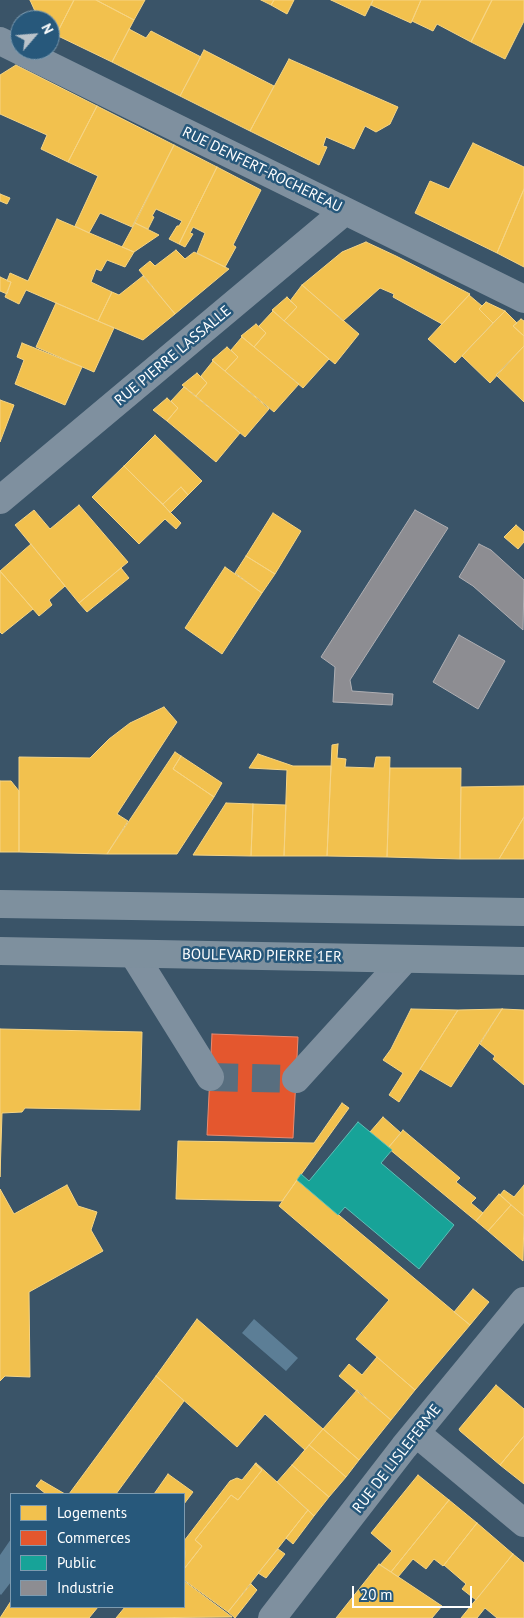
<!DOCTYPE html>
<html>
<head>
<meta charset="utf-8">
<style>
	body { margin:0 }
	#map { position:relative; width:524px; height:1618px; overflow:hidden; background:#3a5468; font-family:"PT Sans",sans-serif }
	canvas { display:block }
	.legend { position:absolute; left:10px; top:1493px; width:175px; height:115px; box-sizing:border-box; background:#27587b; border:1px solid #7d9bb0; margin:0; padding:6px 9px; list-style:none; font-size:15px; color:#fff }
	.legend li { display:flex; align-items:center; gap:10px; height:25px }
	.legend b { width:25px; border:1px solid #7d9bb0 }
	.north { position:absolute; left:10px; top:10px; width:50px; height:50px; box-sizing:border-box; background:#27587b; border:1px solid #7d9bb0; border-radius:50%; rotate:63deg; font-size:14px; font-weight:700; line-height:20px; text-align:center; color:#fff }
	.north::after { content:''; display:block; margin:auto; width:18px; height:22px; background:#bac3ca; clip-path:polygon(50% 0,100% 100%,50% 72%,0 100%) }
	.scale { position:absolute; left:352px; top:1586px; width:120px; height:22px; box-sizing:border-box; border:2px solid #fff; border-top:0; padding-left:6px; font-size:15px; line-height:18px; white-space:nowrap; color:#fff; -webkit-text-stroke:4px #27587b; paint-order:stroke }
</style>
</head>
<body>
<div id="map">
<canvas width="524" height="1618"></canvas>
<ul class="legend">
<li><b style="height:14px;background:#f2c14e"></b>Logements</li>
<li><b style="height:14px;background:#e4572e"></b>Commerces</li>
<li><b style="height:14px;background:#17a398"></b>Public</li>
<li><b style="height:14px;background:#8d8d92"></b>Industrie</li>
</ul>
<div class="north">N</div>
<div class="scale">20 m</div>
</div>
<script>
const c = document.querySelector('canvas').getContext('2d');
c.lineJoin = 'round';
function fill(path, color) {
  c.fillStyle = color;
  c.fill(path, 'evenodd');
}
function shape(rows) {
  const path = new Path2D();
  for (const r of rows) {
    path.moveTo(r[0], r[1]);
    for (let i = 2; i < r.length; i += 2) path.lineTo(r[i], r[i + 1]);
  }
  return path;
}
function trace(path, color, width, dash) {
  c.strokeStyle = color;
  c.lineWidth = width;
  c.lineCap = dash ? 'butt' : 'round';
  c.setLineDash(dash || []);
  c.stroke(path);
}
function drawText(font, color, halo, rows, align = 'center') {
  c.font = font + ' "PT Sans",sans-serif';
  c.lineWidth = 5;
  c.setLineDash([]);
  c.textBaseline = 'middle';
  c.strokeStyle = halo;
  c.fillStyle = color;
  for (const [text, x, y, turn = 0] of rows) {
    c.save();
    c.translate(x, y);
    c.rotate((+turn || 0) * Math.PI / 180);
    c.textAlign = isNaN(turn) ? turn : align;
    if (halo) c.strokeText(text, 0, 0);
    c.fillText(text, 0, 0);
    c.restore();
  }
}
fill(shape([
	[254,1319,298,1358,286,1371,242,1333],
	[11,1539,11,1582,1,1595,0,1594,0,1555]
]), '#5c7e96');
const homes = shape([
	[30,0,74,0,56,35,50,32,50,20,39,20,30,0],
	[74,0,96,0,134,20,112,62,56,35,74,0],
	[96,0,145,0,134,20,96,0],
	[261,0,274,0,271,5,261,0],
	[274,0,294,0,287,14,271,5,274,0],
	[331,0,373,0,365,16,331,0],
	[373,0,421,0,411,23,371,5,373,0],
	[421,0,492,0,471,42,437,24,433,31,412,21,421,0],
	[492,0,524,0,524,21,505,59,471,42,492,0],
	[129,29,146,38,151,31,201,57,180,96,112,62,129,29],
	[204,50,274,86,250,131,180,96,204,50],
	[289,59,398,107,390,124,376,132,365,126,354,149,326,137,323,146,327,147,319,165,250,131,289,59],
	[16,65,97,106,68,162,41,149,47,135,0,114,0,75,16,65],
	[97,106,174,145,132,227,100,213,89,233,75,226,98,176,68,162,97,106],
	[473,143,524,167,524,189,497,253,415,213,430,181,449,189,473,143],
	[174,145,217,167,179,244,169,239,177,226,179,226,182,221,156,209,152,216,154,217,148,229,135,223,174,145],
	[217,167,261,190,233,245,236,247,225,267,197,253,205,233,193,227,190,233,193,234,185,247,179,244,217,167],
	[524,189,524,267,497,253,524,189],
	[0,194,10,198,7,204,0,201,0,194],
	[57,219,134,252,125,267,107,260,101,271,96,269,91,282,112,292,98,321,26,290,19,304,5,297,11,282,7,281,10,273,28,281,57,219],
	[135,223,159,235,134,252,122,247,135,223],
	[366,242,396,256,470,294,442,324,393,297,394,294,380,288,343,321,302,285,342,252,366,242],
	[176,250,185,259,194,252,229,269,175,314,139,270,150,261,155,266,176,250],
	[143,276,175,314,143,340,98,321,112,292,119,295,143,276],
	[0,277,11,282,7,294,0,291,0,277],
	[302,285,359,334,335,364,284,321,297,307,290,301,302,285],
	[469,295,482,306,479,309,493,323,455,363,428,339,469,295],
	[287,297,297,307,284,321,272,310,287,297],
	[486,302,505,311,493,323,479,309,486,302],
	[56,303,114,328,94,372,36,347,56,303],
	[273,311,329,359,303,388,254,347,266,333,259,326,273,311],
	[505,311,517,323,513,326,524,336,524,346,490,383,462,356,505,311],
	[521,319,524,321,524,336,513,326,521,319],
	[256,324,266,333,254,347,241,336,256,324],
	[242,337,299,384,274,412,225,371,238,357,231,350,242,337],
	[22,343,82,367,65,405,15,384,24,360,17,357,22,343],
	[524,346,524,402,496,375,524,346],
	[227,347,238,357,225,371,212,360,227,347],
	[213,361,269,409,245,437,196,396,207,383,201,376,213,361],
	[197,373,207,383,196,396,182,385,197,373],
	[184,387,240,433,216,462,167,421,178,408,171,401,184,387],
	[167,398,178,408,167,421,153,410,167,398],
	[0,400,14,405,0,442,0,400],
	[155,435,202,481,188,495,181,487,163,504,124,466,155,435],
	[124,466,181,523,176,529,165,519,139,544,92,497,124,466],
	[181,487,188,495,170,513,163,504,181,487],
	[79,505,128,562,79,603,15,525,34,510,50,529,79,505],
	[273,513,301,531,275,574,246,556,273,513],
	[516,525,524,532,524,542,518,549,504,537,516,525],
	[31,544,65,586,49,600,52,605,39,616,0,571,31,544],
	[246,556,275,574,262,593,235,573,246,556],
	[225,567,262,593,222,654,185,628,225,567],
	[121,568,129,578,87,612,79,603,121,568],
	[0,571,33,609,2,634,0,632,0,571],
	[164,707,177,722,117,814,128,821,107,854,19,852,19,757,90,758,109,739,130,723,164,707],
	[338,744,337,758,346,759,345,767,374,768,376,757,390,757,387,857,327,856,332,745,338,744],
	[175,752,181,756,173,769,214,797,177,854,107,854,175,752],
	[258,754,293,766,331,766,327,856,284,856,287,770,249,768,258,754],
	[181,756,222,783,214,797,173,769,181,756],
	[390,768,461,768,460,859,387,857,390,768],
	[0,781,11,781,19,791,19,852,0,852,0,781],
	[524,786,524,817,499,859,460,859,461,787,524,786],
	[226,803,253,804,251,856,193,855,226,803],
	[253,804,286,805,284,856,251,856,253,804],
	[524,817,524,859,499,859,524,817],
	[411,1009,458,1010,399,1102,389,1095,403,1073,383,1060,391,1049,411,1009],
	[502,1009,524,1010,524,1085,493,1059,495,1056,480,1044,502,1009],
	[502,1009,451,1087,420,1069,458,1010,502,1009],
	[0,1029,142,1032,140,1110,25,1108,22,1112,2,1113,0,1177,0,1029],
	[342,1103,349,1108,282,1201,176,1199,178,1141,314,1143,342,1103],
	[383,1117,401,1133,388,1148,370,1132,383,1117],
	[403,1130,460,1178,456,1182,476,1198,471,1203,483,1213,476,1221,388,1148,403,1130],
	[297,1180,470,1325,415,1390,356,1339,389,1300,279,1206,297,1180],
	[67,1185,78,1206,97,1212,91,1230,103,1251,29,1292,30,1377,5,1376,0,1381,0,1189,14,1214,67,1185],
	[524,1185,524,1216,500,1195,504,1190,514,1197,524,1185],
	[499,1194,511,1205,488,1231,476,1221,499,1194],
	[511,1205,524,1216,523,1261,488,1231,511,1205],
	[473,1289,489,1302,470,1325,454,1312,473,1289],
	[197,1319,323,1429,305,1450,265,1414,237,1447,156,1376,197,1319],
	[377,1357,415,1390,391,1420,339,1376,349,1364,362,1375,377,1357],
	[156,1376,184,1401,116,1494,69,1494,156,1376],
	[496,1385,524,1409,524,1436,500,1465,460,1431,459,1429,496,1385],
	[357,1390,391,1420,359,1460,323,1429,357,1390],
	[323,1429,359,1460,346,1477,309,1445,323,1429],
	[524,1436,524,1484,500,1465,524,1436],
	[309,1445,346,1477,329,1497,292,1465,309,1445],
	[256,1463,308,1510,228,1612,184,1580,184,1569,202,1546,195,1540,231,1495,238,1500,262,1470,255,1464,256,1463],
	[255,1464,262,1470,238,1500,231,1495,195,1540,202,1546,184,1569,185,1553,184,1541,230,1481,237,1478,242,1480,255,1464],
	[292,1465,329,1497,314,1516,277,1482,292,1465],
	[168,1474,193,1492,184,1504,184,1494,154,1494,168,1474],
	[418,1475,449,1500,391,1572,380,1565,392,1551,371,1533,418,1475],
	[41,1480,65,1494,46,1494,36,1486,41,1480],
	[449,1500,477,1523,444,1565,443,1566,434,1559,426,1569,413,1559,398,1577,391,1572,449,1500],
	[308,1510,314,1516,293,1544,286,1538,308,1510],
	[477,1523,513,1554,476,1600,462,1589,466,1584,444,1565,477,1523],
	[278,1549,285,1554,266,1578,258,1573,278,1549],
	[513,1554,524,1563,524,1618,497,1618,485,1608,477,1618,461,1618,513,1554],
	[379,1564,442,1606,432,1618,336,1618,379,1564],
	[184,1581,232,1617,116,1618,125,1607,184,1607,184,1581],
	[251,1584,257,1590,235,1618,228,1612,251,1584],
	[11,1601,11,1607,98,1607,89,1618,0,1618,11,1601]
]);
fill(homes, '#f2c14e');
trace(homes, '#f6d483', 1);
const shops = shape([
	[212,1034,298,1037,293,1138,207,1135,212,1034]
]);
fill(shops, '#e4572e');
trace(shops, '#ec896d', 1);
const public = shape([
	[358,1122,392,1150,381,1163,454,1225,419,1269,345,1207,338,1215,297,1180,301,1174,309,1181,358,1122]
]);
fill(public, '#17a398');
trace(public, '#5dbfb7', 1);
const industry = shape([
	[415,510,448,528,350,680,352,691,393,694,392,705,333,702,335,667,321,657,415,510],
	[479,544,491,550,524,580,523,630,473,586,459,577,479,544],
	[459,635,505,661,478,709,433,682,459,635]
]);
fill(industry, '#8d8d92');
trace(industry, '#afafb3', 1);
trace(shape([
	[210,1077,296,1079]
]), '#586e7f', 28, [28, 14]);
trace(shape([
	[0,41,524,299],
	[0,500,345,211],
	[134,955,210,1077],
	[296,1079,405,959],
	[416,1433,524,1523],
	[272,1618,404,1447,524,1301]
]), '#7f909f', 28);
trace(shape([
	[0,904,524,912],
	[0,951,524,961]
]), '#7e909e', 28);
drawText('15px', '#fff', '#27587b', [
	["RUE DENFERT-ROCHEREAU",262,170,26],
	["RUE PIERRE LASSALLE",173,356,-40],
	["BOULEVARD PIERRE 1ER",262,956,1],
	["RUE DE LISLEFERME",397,1459,-52]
]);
</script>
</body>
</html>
